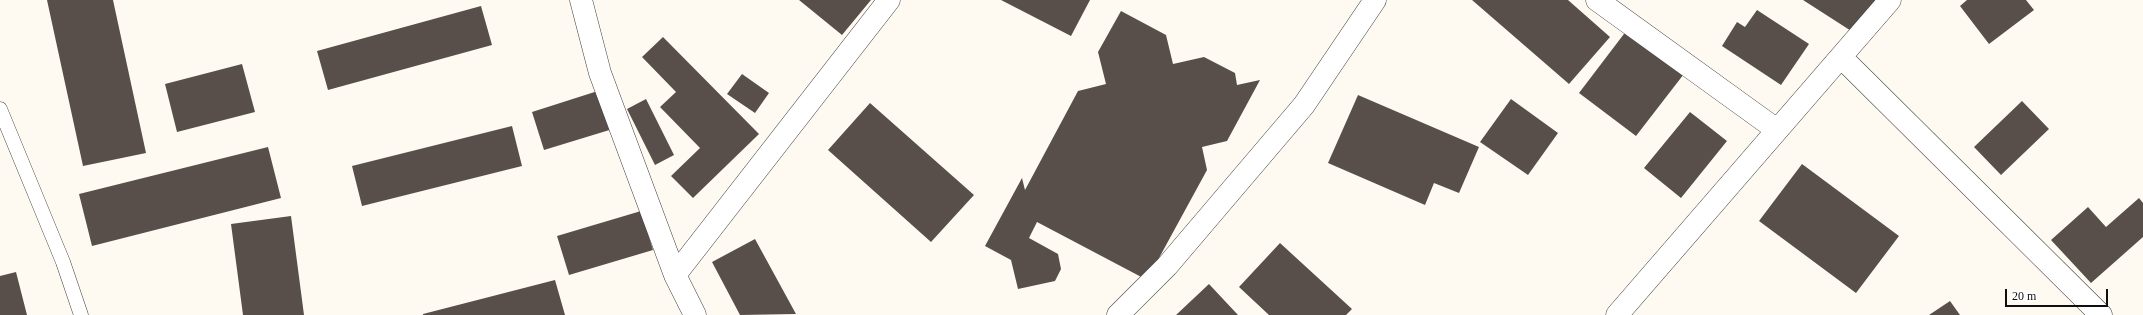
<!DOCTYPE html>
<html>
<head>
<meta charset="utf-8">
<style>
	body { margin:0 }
	#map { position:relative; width:2143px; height:315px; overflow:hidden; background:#fffaf1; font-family:Georgia,serif }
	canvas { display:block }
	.scale { position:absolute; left:2005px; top:289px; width:103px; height:18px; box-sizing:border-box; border:2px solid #0f0f0f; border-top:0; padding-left:5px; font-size:12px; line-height:14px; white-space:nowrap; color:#0f0f0f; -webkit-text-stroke:3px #fff; paint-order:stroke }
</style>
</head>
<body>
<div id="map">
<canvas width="2143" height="315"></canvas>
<div class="scale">20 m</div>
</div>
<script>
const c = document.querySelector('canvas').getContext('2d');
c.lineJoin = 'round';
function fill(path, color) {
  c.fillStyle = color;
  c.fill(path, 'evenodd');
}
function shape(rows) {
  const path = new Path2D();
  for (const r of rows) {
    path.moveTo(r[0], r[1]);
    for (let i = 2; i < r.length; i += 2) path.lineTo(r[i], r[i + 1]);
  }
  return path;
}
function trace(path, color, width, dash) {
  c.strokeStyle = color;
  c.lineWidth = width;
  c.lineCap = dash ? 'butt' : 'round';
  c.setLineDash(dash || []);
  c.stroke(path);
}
fill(shape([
	[47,0,113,0,146,153,83,166],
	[799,0,871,0,842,35],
	[1001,0,1090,0,1071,36],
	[1472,0,1568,0,1610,37,1569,84],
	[1803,0,1883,0,1859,36],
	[1967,0,2026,0,2034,10,1989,44,1960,6],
	[481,6,492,45,328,90,317,51],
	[1757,10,1809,44,1781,85,1722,46,1737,22,1745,27],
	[1121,11,1166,35,1173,64,1204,57,1235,73,1237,85,1260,80,1227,141,1202,147,1207,170,1147,280,1037,222,1029,238,1058,254,1061,269,1055,281,1018,289,1011,260,985,246,1022,178,1025,190,1078,91,1106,84,1098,52],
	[1630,26,1687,70,1636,136,1579,93],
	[663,37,759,134,693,198,671,176,700,148,660,107,676,92,642,57],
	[242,64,255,112,177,132,165,84],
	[742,74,769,93,755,113,727,94],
	[604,89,616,128,544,150,532,112],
	[1358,95,1479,147,1459,193,1434,183,1425,205,1328,163],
	[646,99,674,155,655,165,627,109],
	[1511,99,1558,133,1528,175,1480,142],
	[2022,101,2049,129,2001,175,1974,147],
	[870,103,974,195,931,242,828,150],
	[1690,112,1727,141,1681,198,1644,168],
	[512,126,522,166,362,206,352,166],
	[268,147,281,198,92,246,79,194],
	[1802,164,1899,236,1856,293,1759,221],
	[2139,198,2143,203,2143,237,2091,283,2051,240,2088,207,2106,227],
	[641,211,653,250,569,275,557,236],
	[291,216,304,315,243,315,231,224],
	[755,239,796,314,740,315,712,262],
	[1280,243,1352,309,1346,315,1269,315,1239,287],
	[16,272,27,315,0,315,0,276],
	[555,280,565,315,423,315,423,314],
	[1209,284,1238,315,1176,315],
	[1950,301,1960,315,1929,315]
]), '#584f4b');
const lane = shape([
	[0,109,63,262,81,315]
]);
const street = shape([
	[581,0,600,73,675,275,695,315],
	[1597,0,1777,130],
	[1841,57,2101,315],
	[675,275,889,0],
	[1118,315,1167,266,1304,105,1375,0],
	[1617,315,1890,0]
]);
trace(lane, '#424242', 15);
trace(street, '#424242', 23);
trace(lane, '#fff', 14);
trace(street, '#fff', 22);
</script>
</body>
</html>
